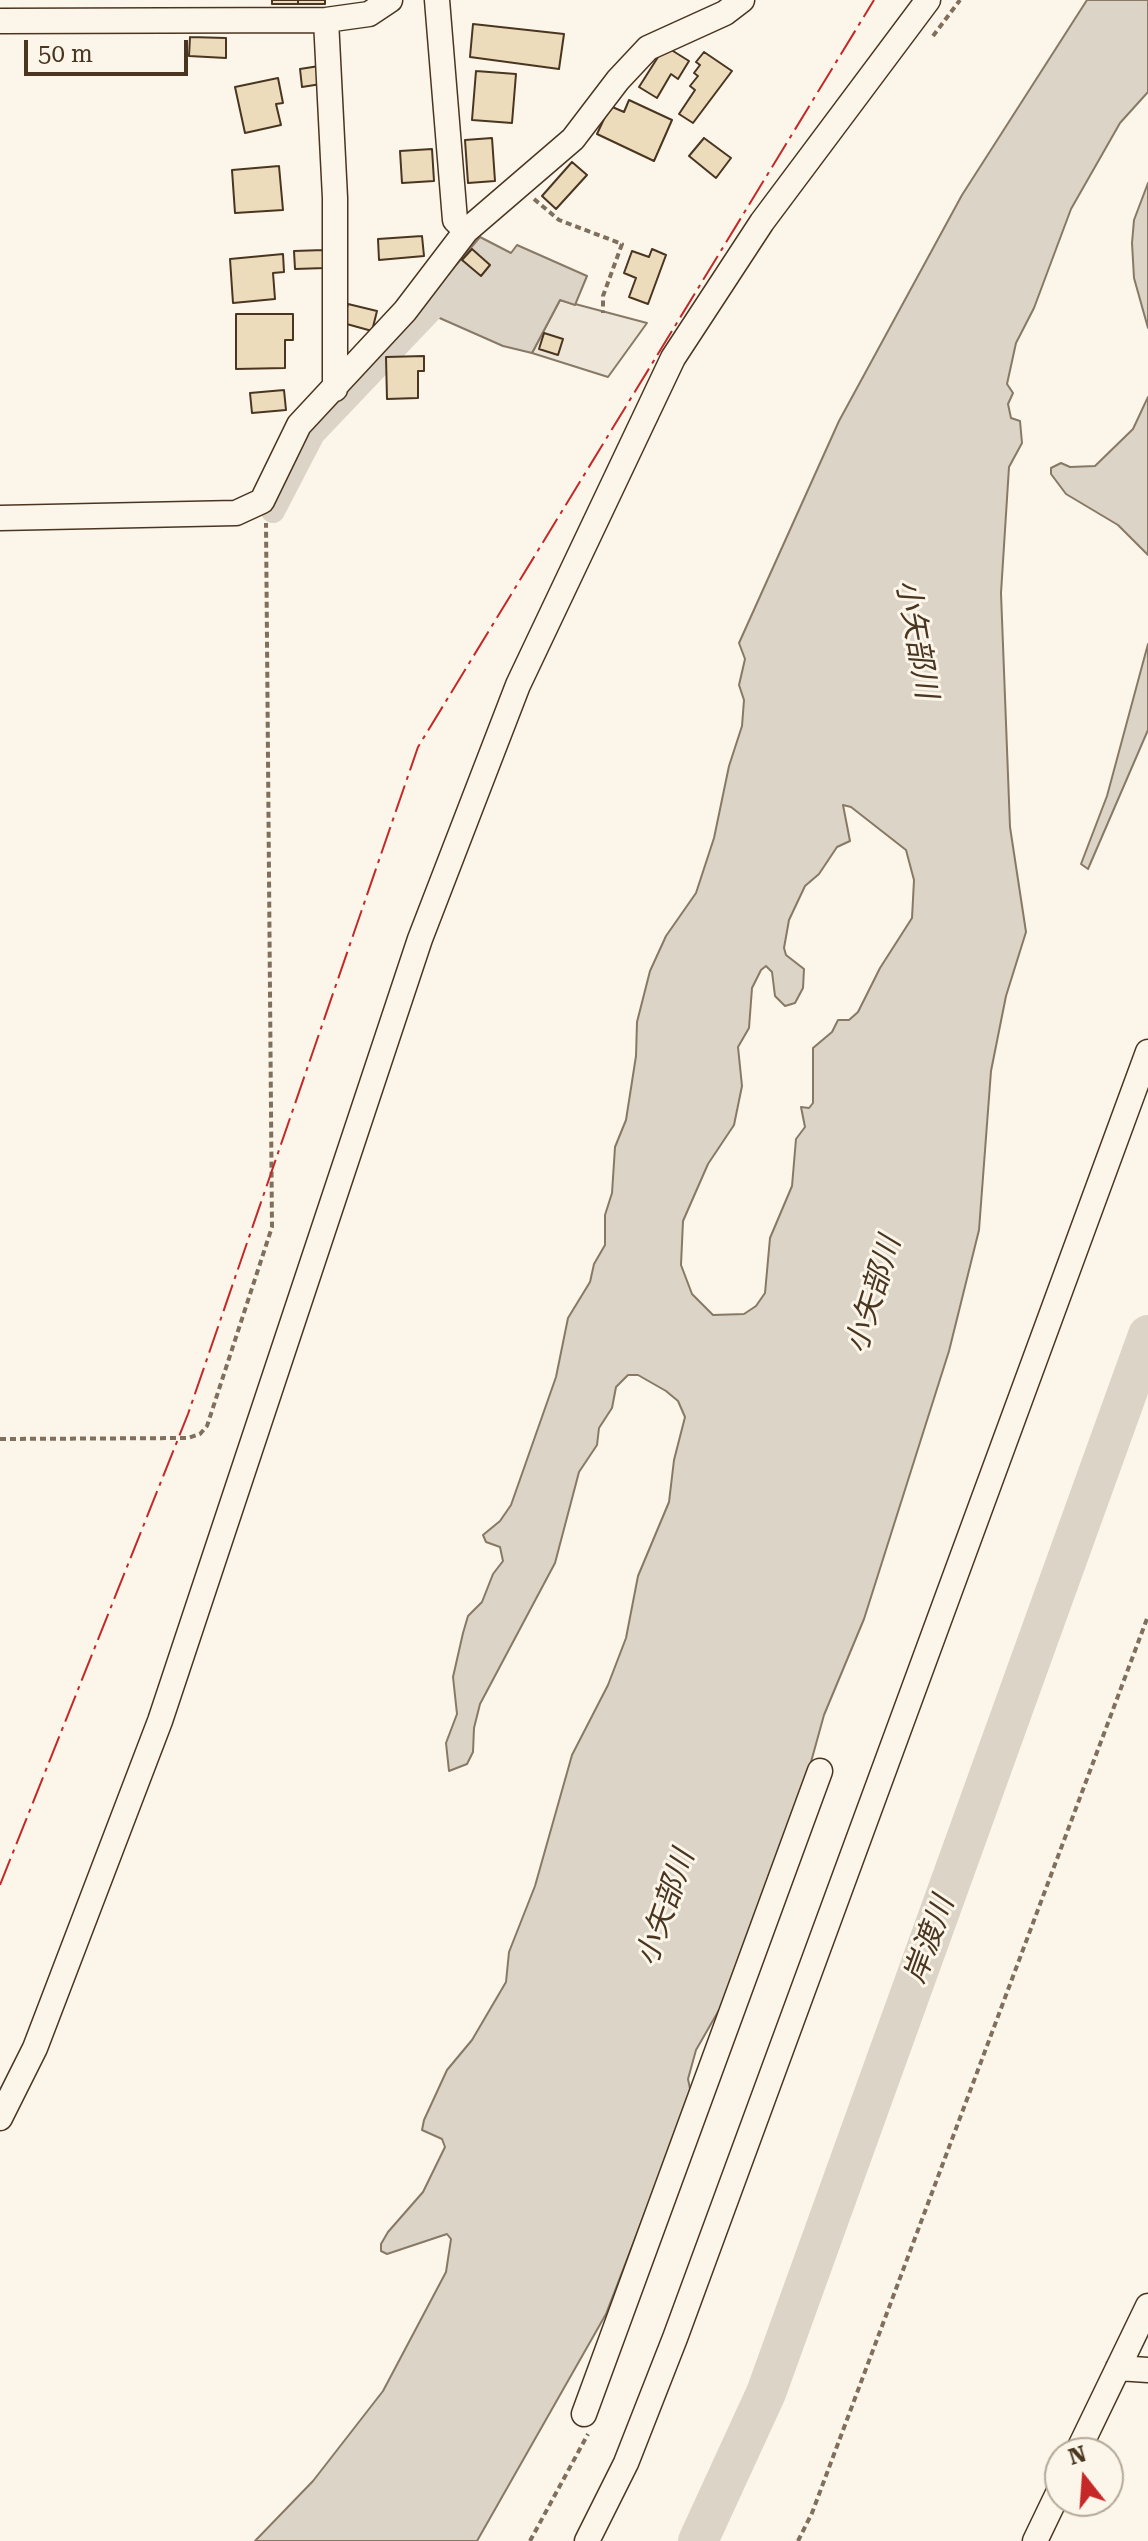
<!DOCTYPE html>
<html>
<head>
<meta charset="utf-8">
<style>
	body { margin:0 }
	#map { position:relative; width:1148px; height:2541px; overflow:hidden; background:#fbf6e9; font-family:"Roboto Serif",serif }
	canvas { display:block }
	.north { position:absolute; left:1044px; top:2437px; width:80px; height:80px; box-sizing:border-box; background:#fbf6e9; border:2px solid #b4a999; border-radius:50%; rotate:343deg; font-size:22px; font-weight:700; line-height:32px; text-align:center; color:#4a3520 }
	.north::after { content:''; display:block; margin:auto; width:28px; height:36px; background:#c62828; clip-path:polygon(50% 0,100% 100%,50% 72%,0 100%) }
	.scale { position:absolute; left:24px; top:40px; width:164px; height:36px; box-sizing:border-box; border:4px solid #4a3520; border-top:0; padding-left:10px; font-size:24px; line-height:28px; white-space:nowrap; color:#4a3520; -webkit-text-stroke:6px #fbf6e9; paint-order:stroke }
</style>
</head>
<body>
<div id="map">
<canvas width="1148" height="2541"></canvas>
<div class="north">N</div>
<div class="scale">50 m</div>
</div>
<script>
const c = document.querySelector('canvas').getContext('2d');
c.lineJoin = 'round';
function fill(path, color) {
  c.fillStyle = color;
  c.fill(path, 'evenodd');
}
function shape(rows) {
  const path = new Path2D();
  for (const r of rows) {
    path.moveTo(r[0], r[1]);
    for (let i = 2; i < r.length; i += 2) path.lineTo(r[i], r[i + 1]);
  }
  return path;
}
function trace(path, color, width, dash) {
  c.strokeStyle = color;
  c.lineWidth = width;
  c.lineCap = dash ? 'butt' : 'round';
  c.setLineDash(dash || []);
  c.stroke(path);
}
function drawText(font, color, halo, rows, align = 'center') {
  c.font = font + ' "Roboto Serif","Noto Sans JP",serif';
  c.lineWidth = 6;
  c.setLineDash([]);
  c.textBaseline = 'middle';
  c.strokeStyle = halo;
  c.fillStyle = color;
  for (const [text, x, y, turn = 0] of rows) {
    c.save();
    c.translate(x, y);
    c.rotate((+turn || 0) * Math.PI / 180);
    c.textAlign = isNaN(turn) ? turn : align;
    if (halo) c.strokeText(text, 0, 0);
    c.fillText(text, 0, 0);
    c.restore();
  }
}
const green = shape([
	[560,300,647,323,608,377,532,353,560,300]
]);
fill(green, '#ede6d9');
trace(green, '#887966', 2);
const water = shape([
	[1087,0,1148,0,1148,92,1120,123,1071,209,1034,308,1016,343,1007,384,1013,393,1008,404,1011,418,1020,421,1022,443,1009,467,1001,593,1010,827,1026,932,1006,996,991,1071,979,1230,949,1351,864,1619,824,1715,811,1762,723,2010,719,2010,696,2050,688,2079,691,2093,606,2314,477,2541,255,2541,313,2481,383,2391,446,2272,451,2239,447,2234,387,2254,381,2251,381,2244,388,2232,423,2192,445,2147,442,2139,422,2130,424,2120,447,2070,472,2040,506,1982,509,1952,535,1886,572,1755,608,1685,626,1638,638,1576,669,1502,674,1460,685,1417,678,1401,666,1391,638,1375,628,1375,616,1387,612,1408,599,1428,597,1445,579,1472,555,1563,480,1704,474,1728,473,1752,467,1764,449,1771,446,1743,457,1714,453,1677,463,1633,468,1616,482,1602,493,1574,503,1561,500,1547,486,1542,483,1535,500,1521,511,1505,556,1377,568,1318,590,1282,594,1264,605,1245,605,1215,612,1193,615,1147,626,1120,636,1056,637,1022,650,971,666,936,696,893,714,838,729,766,742,726,744,700,739,685,745,659,739,643,839,421,962,195,1087,0],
	[843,805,851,807,906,850,914,880,912,918,880,968,858,1012,849,1020,838,1020,832,1032,813,1048,813,1103,809,1108,801,1107,805,1127,796,1139,792,1186,770,1238,765,1293,756,1306,744,1314,713,1315,692,1294,681,1265,683,1221,708,1164,734,1125,742,1086,738,1047,749,1028,752,988,761,970,766,966,772,972,775,996,785,1006,795,1003,803,988,804,969,786,955,784,948,789,920,805,886,819,874,837,847,850,841,843,805],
	[1148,183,1148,328,1134,278,1132,243,1134,220,1148,183],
	[480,237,511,253,517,245,587,276,575,305,560,300,532,353,503,346,426,312,450,272,480,237],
	[1148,397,1148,555,1118,525,1066,494,1051,474,1051,468,1061,463,1070,467,1095,466,1133,429,1148,397],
	[1148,644,1148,730,1088,869,1081,864,1107,796,1148,644]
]);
fill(water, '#dcd4c6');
trace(water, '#887966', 2);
trace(shape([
	[273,511,313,434,430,311,445,286]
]), '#dcd4c6', 24);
trace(shape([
	[698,2541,766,2393,1148,1335]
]), '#dcd4c6', 40);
const building = shape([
	[272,0,298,0,298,4,272,4,272,0],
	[298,0,325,0,325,4,298,4,298,0],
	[473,24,564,34,559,69,470,57,473,24],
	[190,37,226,38,226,58,189,56,190,37],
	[665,46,689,61,678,79,671,74,657,98,639,87,665,46],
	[704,52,732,71,693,123,679,114,695,90,690,86,698,76,694,73,700,65,696,62,704,52],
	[319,66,321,84,302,87,300,69,319,66],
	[476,71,516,74,512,123,472,120,476,71],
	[278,78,283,103,276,104,281,125,245,133,235,87,278,78],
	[629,100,672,120,654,161,597,134,610,106,624,112,629,100],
	[492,138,495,181,468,183,465,140,492,138],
	[704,138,731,158,716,178,689,156,704,138],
	[432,149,434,181,402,183,400,151,432,149],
	[572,162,587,175,556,209,542,196,572,162],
	[279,166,283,210,235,213,232,170,279,166],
	[422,236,424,256,379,260,378,239,422,236],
	[472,249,490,265,481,276,462,260,472,249],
	[652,249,666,255,648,304,629,297,636,278,624,273,632,251,649,257,652,249],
	[324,250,325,268,295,269,294,251,324,250],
	[283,254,284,272,273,273,275,299,233,303,230,259,283,254],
	[348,304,377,311,372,331,343,323,348,304],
	[236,314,293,314,293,340,285,340,285,368,236,369,236,314],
	[544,333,563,339,558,355,539,349,544,333],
	[424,356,424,371,418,371,418,398,387,399,386,357,424,356],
	[284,390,286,410,252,413,250,393,284,390]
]);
fill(building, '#ecdcbc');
trace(building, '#4a3520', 2);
const minor = shape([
	[326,20,335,198,335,389],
	[0,21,326,20,369,14,390,0],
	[466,231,573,139,618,80,648,48,725,13,742,0],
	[0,518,236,513,262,501,299,425,405,311,466,231,455,220,437,0],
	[0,2118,35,2048,160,1721,420,939,518,685,673,358,762,222,928,0],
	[1118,2368,1148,2370],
	[584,2414,820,1771],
	[1077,2453,1148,2306],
	[587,2541,626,2463,675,2338,1148,1052],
	[1035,2541,1060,2489]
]);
trace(minor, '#4a3520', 27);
trace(shape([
	[933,36,960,0],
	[534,199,559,220,622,244,603,296,603,313],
	[0,1439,188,1438,200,1434,207,1426,272,1227,266,523],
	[530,2541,588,2434],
	[798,2541,812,2513,1148,1616]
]), '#7f6f5c', 4, [6, 4]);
trace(minor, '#fbf6e9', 24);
trace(shape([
	[0,1885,188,1414,418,747,874,0]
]), '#c62828', 2, [28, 6, 4, 6]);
drawText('italic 30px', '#4a3520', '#fbf6e9', [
	["小矢部川",916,639,80],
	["小矢部川",874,1295,-73],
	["小矢部川",666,1908,-71],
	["岸渡川",930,1940,-70]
]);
</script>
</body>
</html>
